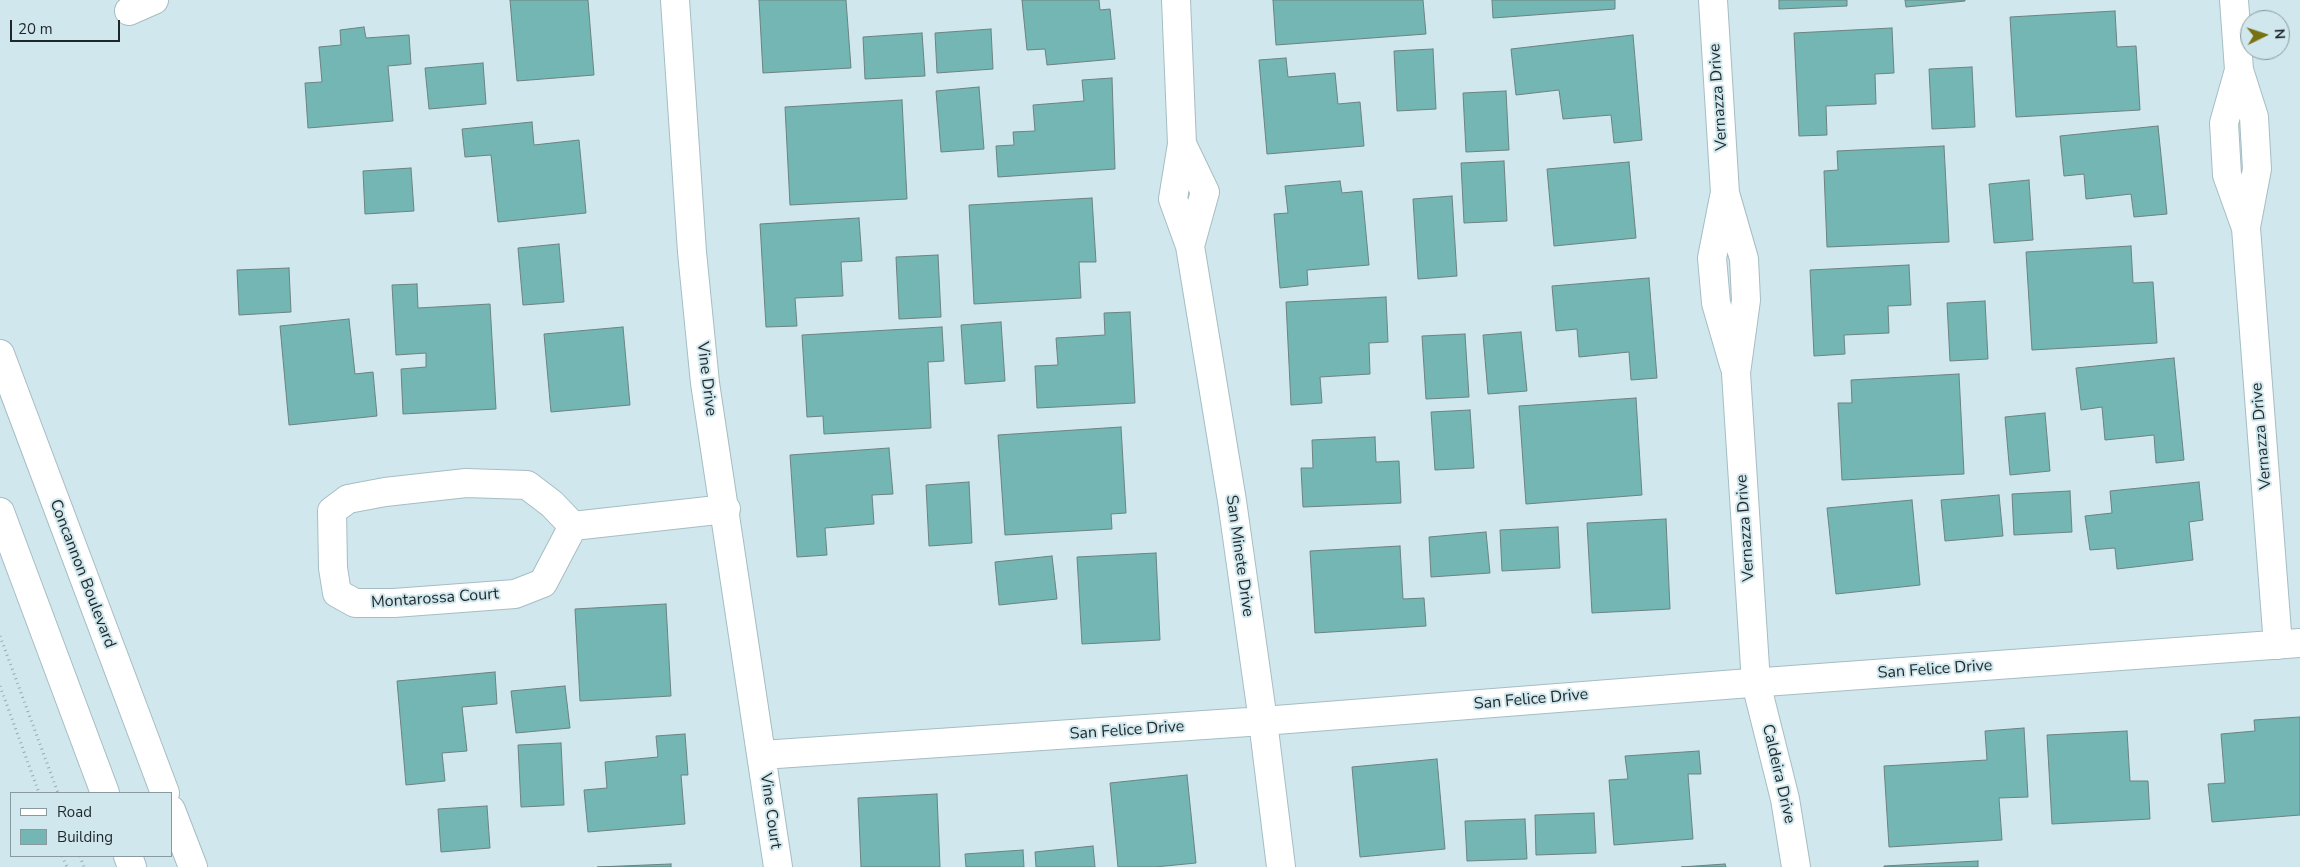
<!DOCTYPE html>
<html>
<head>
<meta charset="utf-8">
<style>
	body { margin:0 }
	#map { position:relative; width:2300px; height:867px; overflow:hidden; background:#cfe7ed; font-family:"Nunito Sans",sans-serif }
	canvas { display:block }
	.legend { position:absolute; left:10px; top:792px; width:162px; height:65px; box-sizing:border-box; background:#cfe7ed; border:1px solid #889a9f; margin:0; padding:6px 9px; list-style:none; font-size:15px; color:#1e272a }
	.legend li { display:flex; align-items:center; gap:10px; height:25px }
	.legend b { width:25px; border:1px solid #889a9f }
	.north { position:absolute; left:2240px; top:10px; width:50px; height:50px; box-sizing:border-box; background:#cfe7ed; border:1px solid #889a9f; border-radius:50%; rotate:86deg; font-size:14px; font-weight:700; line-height:20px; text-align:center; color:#1e272a }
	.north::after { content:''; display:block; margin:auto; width:18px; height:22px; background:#787213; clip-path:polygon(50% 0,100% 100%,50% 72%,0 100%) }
	.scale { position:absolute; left:10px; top:20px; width:110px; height:22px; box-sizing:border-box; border:2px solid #1e272a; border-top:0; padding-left:6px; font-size:15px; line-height:18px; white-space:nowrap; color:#1e272a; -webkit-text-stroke:4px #cfe7ed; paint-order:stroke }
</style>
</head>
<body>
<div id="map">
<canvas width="2300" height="867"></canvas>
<ul class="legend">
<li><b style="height:6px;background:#fff"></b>Road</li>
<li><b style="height:14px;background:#73b6b3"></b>Building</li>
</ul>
<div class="north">N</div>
<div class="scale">20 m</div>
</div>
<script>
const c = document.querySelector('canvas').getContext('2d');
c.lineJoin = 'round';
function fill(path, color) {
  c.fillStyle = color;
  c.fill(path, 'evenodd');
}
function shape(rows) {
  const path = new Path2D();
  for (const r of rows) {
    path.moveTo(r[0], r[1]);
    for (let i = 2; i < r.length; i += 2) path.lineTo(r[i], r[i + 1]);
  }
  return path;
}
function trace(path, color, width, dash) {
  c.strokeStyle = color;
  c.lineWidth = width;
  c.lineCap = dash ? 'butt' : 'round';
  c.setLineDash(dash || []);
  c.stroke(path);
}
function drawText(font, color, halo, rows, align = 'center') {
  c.font = font + ' "Nunito Sans",sans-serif';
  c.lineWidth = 4;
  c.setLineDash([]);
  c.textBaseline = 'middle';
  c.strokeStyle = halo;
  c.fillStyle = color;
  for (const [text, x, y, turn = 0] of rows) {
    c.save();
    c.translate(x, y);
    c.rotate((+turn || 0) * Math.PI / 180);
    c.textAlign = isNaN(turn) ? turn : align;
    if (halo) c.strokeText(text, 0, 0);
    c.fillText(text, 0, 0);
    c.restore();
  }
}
const building = shape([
	[510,0,588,0,594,75,517,81,510,0],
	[759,0,846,0,851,68,763,73,759,0],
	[1022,0,1099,0,1100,10,1110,9,1115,59,1047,65,1045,49,1027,50,1022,0],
	[1273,0,1423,0,1426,34,1276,45,1273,0],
	[1492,0,1615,0,1615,9,1493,18,1492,0],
	[1779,0,1847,0,1847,6,1779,9,1779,0],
	[1905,0,1965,0,1965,1,1906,7,1905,0],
	[2115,11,2117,47,2136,46,2140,110,2016,117,2010,17,2115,11],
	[364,27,366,38,409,35,411,64,388,66,393,121,308,128,305,83,322,82,319,47,341,45,340,30,364,27],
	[1892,28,1894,73,1875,74,1876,104,1826,106,1827,135,1799,136,1794,33,1892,28],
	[991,29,993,69,937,73,935,33,991,29],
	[922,33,925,76,865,79,863,37,922,33],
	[1633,35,1642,140,1614,143,1611,115,1563,119,1559,90,1516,95,1511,49,1633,35],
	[1433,49,1436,109,1397,111,1394,51,1433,49],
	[1286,58,1288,77,1335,73,1338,104,1360,102,1364,146,1267,154,1259,60,1286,58],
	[483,63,486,104,429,109,425,68,483,63],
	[1972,67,1975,127,1932,129,1929,69,1972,67],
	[1112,78,1115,169,998,177,996,146,1014,145,1013,132,1035,131,1033,105,1084,101,1082,80,1112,78],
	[979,87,984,149,941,152,936,91,979,87],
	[1506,91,1509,150,1466,152,1463,93,1506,91],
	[902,100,907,199,790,205,785,107,902,100],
	[532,122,534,145,579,140,586,213,498,222,491,155,465,157,462,129,532,122],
	[2158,126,2167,214,2134,217,2131,194,2086,199,2084,174,2064,176,2060,136,2158,126],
	[1944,146,1949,242,1827,247,1824,171,1838,170,1837,151,1944,146],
	[1504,161,1507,221,1464,223,1461,163,1504,161],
	[1629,162,1636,238,1554,246,1547,169,1629,162],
	[411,168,414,211,365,214,363,171,411,168],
	[2029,180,2033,240,1994,243,1989,184,2029,180],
	[1340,181,1342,193,1362,191,1369,265,1307,270,1308,285,1280,288,1274,214,1288,213,1285,186,1340,181],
	[1452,196,1457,276,1418,279,1413,199,1452,196],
	[1092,198,1096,262,1079,262,1081,298,974,304,969,205,1092,198],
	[859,218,862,261,841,262,843,296,795,298,797,326,766,327,760,224,859,218],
	[559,244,564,302,523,305,518,248,559,244],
	[2131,246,2133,283,2153,282,2157,343,2032,350,2026,252,2131,246],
	[938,255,941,317,899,319,896,257,938,255],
	[1909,265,1911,305,1888,306,1889,333,1844,335,1845,354,1814,356,1810,270,1909,265],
	[289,268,291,312,239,315,237,270,289,268],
	[1649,278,1657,378,1631,380,1629,352,1579,357,1577,329,1556,331,1552,286,1649,278],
	[417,284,418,308,490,304,496,409,403,414,401,369,426,367,426,353,396,355,392,285,417,284],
	[1386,297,1388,342,1369,343,1370,374,1320,377,1322,403,1291,405,1286,302,1386,297],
	[1985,301,1988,359,1950,361,1947,303,1985,301],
	[1130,312,1135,403,1037,408,1035,366,1058,365,1056,338,1105,335,1104,313,1130,312],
	[349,319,355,374,373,372,377,416,289,425,280,326,349,319],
	[1001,322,1005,381,965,384,961,325,1001,322],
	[623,327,630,405,551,412,544,334,623,327],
	[942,327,944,361,928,362,931,428,824,434,823,416,807,417,802,335,942,327],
	[1521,332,1527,391,1488,394,1483,335,1521,332],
	[1465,334,1469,397,1426,399,1422,336,1465,334],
	[2174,358,2184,460,2156,463,2154,435,2105,440,2102,407,2081,410,2076,368,2174,358],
	[1959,374,1964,474,1842,480,1838,403,1852,403,1851,380,1959,374],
	[1636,398,1642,495,1526,504,1519,406,1636,398],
	[1470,410,1474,468,1435,470,1431,412,1470,410],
	[2045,413,2050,471,2010,475,2005,417,2045,413],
	[1121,427,1126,513,1111,514,1112,529,1005,535,998,435,1121,427],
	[1375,437,1376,462,1399,461,1401,503,1303,507,1301,468,1313,468,1312,440,1375,437],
	[889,448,893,494,872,495,874,524,825,528,827,555,797,557,790,455,889,448],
	[969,482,972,543,929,546,926,485,969,482],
	[2199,482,2203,520,2189,522,2193,560,2117,569,2115,548,2090,550,2085,516,2112,513,2110,491,2199,482],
	[2070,491,2072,532,2014,535,2012,494,2070,491],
	[1999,495,2003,536,1945,541,1941,500,1999,495],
	[1912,500,1920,585,1836,594,1827,508,1912,500],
	[1666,519,1670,609,1592,613,1587,523,1666,519],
	[1558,527,1560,568,1502,571,1500,530,1558,527],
	[1486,532,1490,573,1431,577,1429,537,1486,532],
	[1400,546,1403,599,1424,598,1426,626,1315,633,1310,551,1400,546],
	[1156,553,1160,640,1082,644,1077,557,1156,553],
	[1052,556,1057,599,999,605,995,562,1052,556],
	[666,604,671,696,580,701,575,609,666,604],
	[495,672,497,704,462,707,467,751,442,753,445,781,406,785,397,681,495,672],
	[565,686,570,728,516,733,511,691,565,686],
	[2300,717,2300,815,2212,822,2208,784,2225,783,2221,734,2255,731,2254,720,2300,717],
	[2024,728,2028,797,1999,798,2002,840,1889,847,1884,766,1987,760,1985,731,2024,728],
	[2127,731,2130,781,2148,781,2150,819,2052,824,2047,735,2127,731],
	[685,734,688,775,681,775,685,824,588,832,584,790,607,788,605,762,658,757,656,736,685,734],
	[561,743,564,805,521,807,518,745,561,743],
	[1699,751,1701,774,1688,774,1693,839,1614,845,1609,780,1628,779,1625,756,1699,751],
	[1437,759,1445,849,1360,857,1352,767,1437,759],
	[1187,775,1196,863,1155,867,1118,867,1110,783,1187,775],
	[937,794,940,867,861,867,858,798,937,794],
	[487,806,490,848,441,852,438,809,487,806],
	[1594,813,1596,853,1536,855,1535,815,1594,813],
	[1525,819,1527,859,1467,861,1465,821,1525,819],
	[1093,846,1095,867,1036,867,1035,852,1093,846],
	[1023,850,1024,867,966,867,965,854,1023,850],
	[1978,861,1978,867,1884,867,1884,866,1978,861],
	[671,864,671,867,597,867,671,864],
	[1725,864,1726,867,1681,867,1725,864]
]);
fill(building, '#73b6b3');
trace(building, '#6b8381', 1);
const minor = shape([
	[675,0,692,252,705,383,778,867],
	[1176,0,1182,144,1173,199,1190,246,1232,501,1263,721,1281,867],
	[1713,0,1725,193,1744,259,1746,300,1736,373,1756,683,1785,799,1796,867],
	[2234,0,2239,70,2254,117,2257,169,2246,227],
	[129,11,154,0],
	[2239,70,2224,123,2227,175,2246,228,2278,645],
	[1182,144,1205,192,1190,246],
	[1724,197,1712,258,1716,303,1734,365],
	[466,483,527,485,552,504,573,526,543,583,515,594,394,603,355,603,337,593,333,568,332,511,348,499,385,492,466,483],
	[573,526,726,509],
	[762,755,1263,721,1737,684,2300,643]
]);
const major = shape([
	[0,354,165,793],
	[0,512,105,793],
	[171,810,193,867],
	[128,856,132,867]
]);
trace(minor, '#a6bdc3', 30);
trace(major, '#a6bdc3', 30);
trace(shape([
	[0,636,58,793],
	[0,686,39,793],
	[62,856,67,867],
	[80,856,84,867]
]), '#98abb0', 3, [1, 4]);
trace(minor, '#fff', 28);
trace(major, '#fff', 28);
drawText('16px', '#1e272a', '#cfe7ed', [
	["Vernazza Drive",1719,97,-94],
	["Vine Drive",706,379,83],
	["Vernazza Drive",2262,436,-95],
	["Vernazza Drive",1746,528,-94],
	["San Minete Drive",1239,556,82],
	["Concannon Boulevard",82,574,69],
	["Montarossa Court",435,599,-4],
	["San Felice Drive",1935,670,-4],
	["San Felice Drive",1531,700,-5],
	["San Felice Drive",1127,731,-4],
	["Caldeira Drive",1778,774,77],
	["Vine Court",770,811,82]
]);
</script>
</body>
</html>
